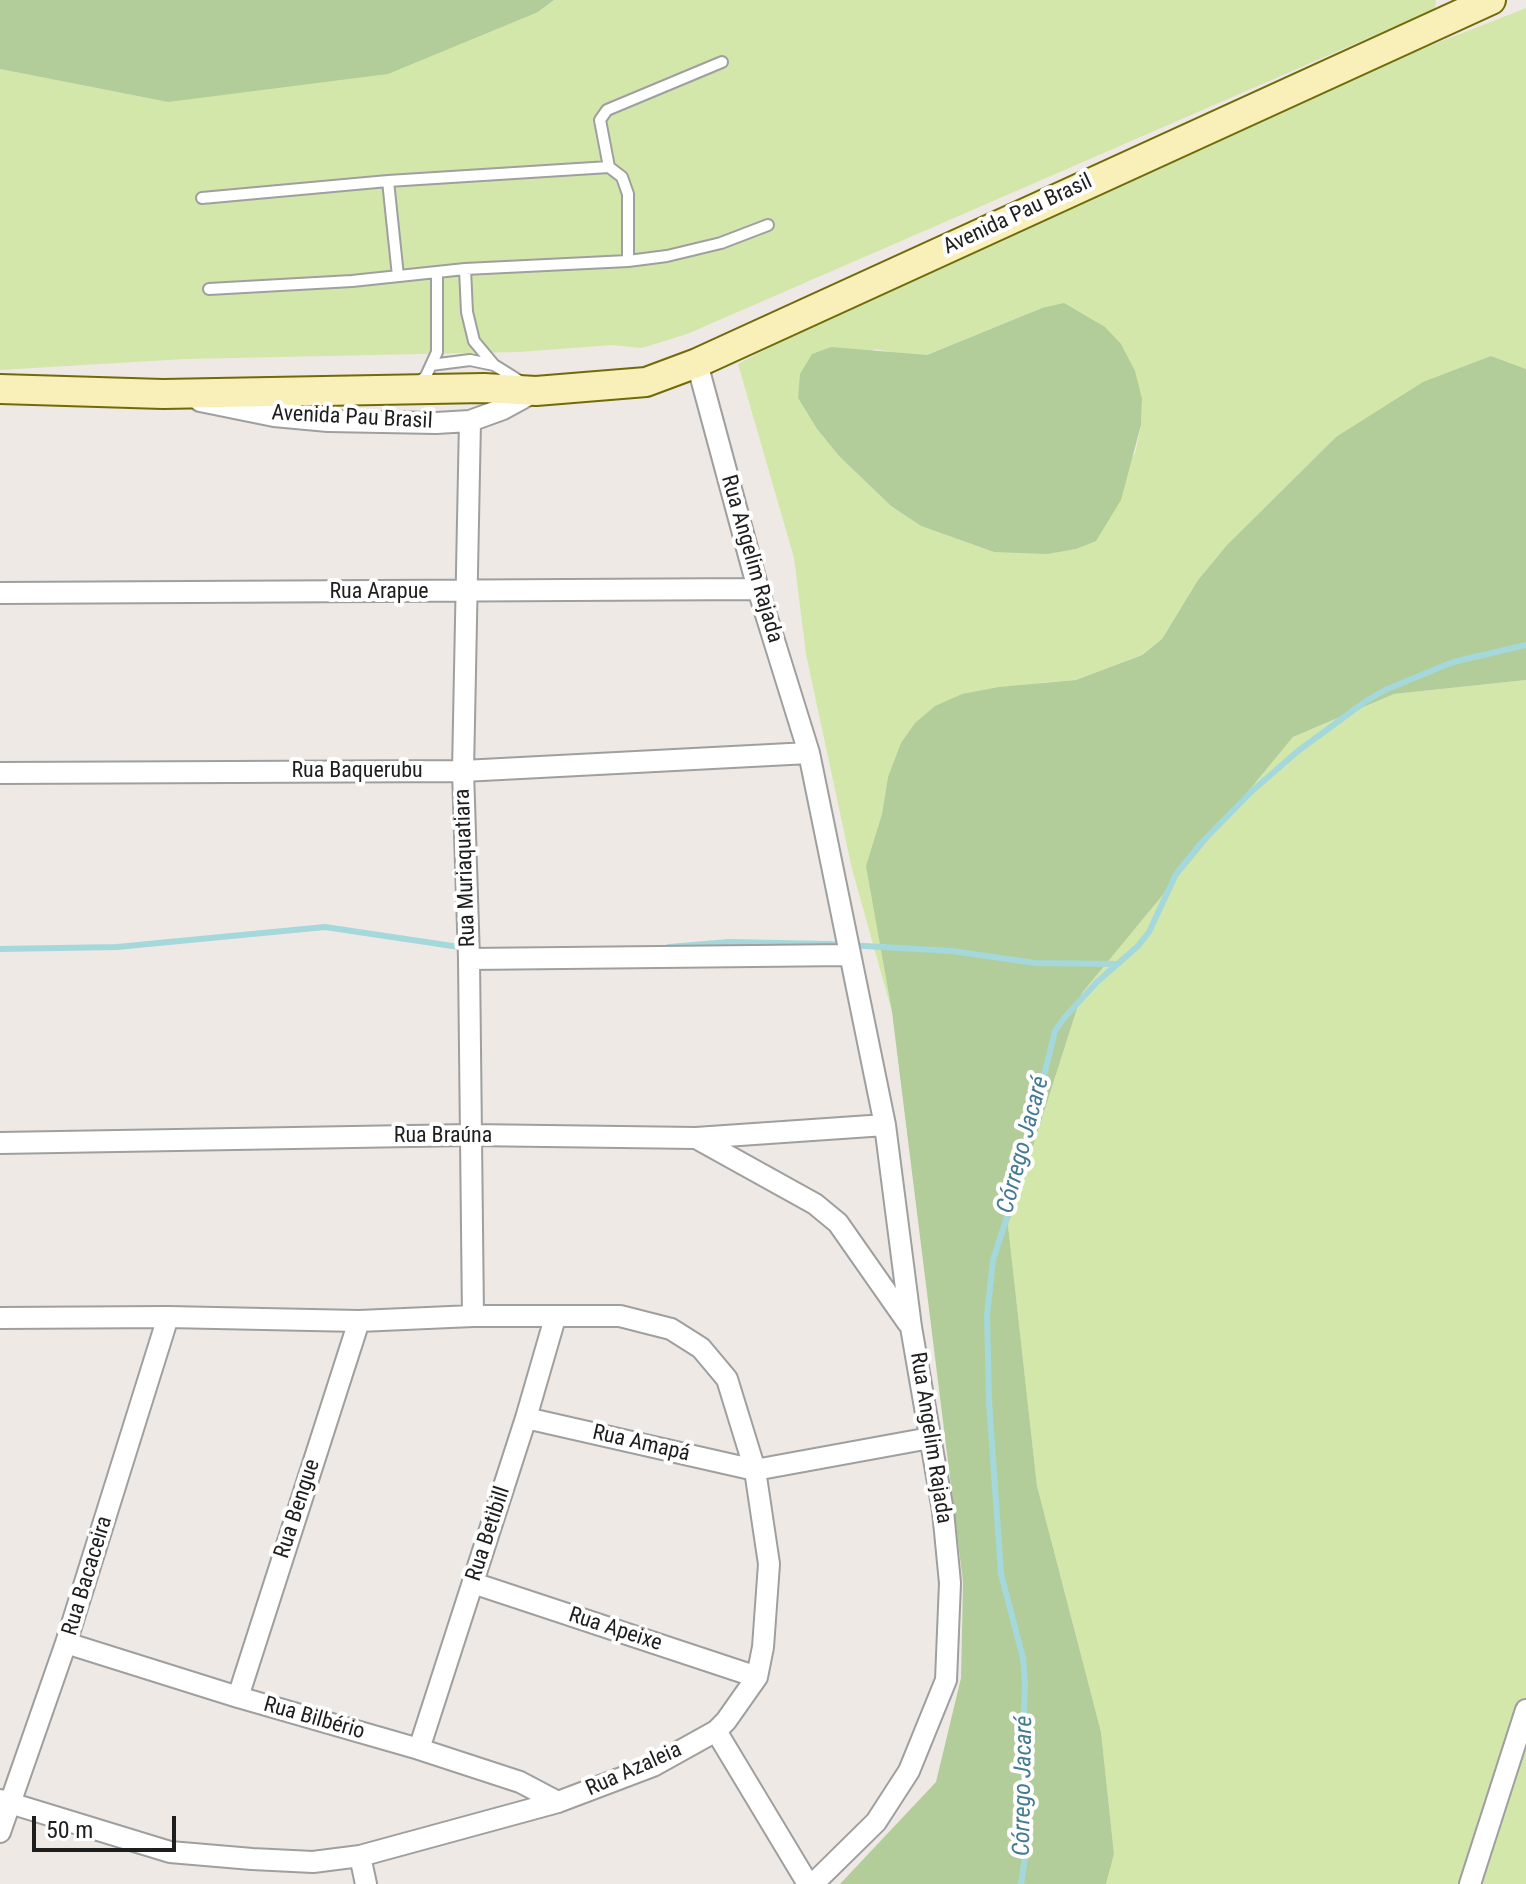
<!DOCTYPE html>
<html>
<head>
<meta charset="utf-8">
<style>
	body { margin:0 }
	#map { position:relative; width:1526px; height:1884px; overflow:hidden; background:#eee9e4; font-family:"Roboto Condensed",sans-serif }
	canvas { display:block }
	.scale { position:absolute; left:32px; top:1816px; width:144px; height:36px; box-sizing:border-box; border:4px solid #1e1e1e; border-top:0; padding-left:10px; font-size:24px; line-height:28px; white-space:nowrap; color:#1e1e1e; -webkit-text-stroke:6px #fff; paint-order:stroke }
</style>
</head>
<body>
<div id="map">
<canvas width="1526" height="1884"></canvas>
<div class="scale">50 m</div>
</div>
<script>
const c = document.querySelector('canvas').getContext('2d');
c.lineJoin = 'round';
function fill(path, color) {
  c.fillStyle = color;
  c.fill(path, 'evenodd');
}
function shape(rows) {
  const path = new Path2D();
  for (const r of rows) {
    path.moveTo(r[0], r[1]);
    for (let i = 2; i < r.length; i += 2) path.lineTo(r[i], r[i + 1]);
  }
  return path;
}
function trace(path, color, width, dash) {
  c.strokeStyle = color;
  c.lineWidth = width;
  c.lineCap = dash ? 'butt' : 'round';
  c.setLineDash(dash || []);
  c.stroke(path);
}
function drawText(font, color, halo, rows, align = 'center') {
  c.font = font + ' "Roboto Condensed",sans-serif';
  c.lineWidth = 8;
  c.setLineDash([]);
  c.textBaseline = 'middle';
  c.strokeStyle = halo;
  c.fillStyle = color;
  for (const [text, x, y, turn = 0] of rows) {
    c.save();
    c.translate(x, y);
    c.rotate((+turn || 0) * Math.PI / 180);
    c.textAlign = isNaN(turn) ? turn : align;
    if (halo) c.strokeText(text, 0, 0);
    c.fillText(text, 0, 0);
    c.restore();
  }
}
fill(shape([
	[554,0,1436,0,1435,9,687,334,642,348,612,345,519,352,185,359,0,370,0,69,168,102,538,12],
	[1526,8,1526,369,1491,356,1336,437,1227,545,1198,580,1162,639,1141,655,1076,680,1040,683,888,777,882,814,867,866,892,1012,852,869,806,654,794,558,738,364,872,292,1358,74],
	[1042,308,1142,399,1141,425,1135,454,994,552,921,526,891,506,839,456,817,429,798,398,875,349,905,355,927,355],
	[1526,680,1526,1884,1106,1884,1114,1854,1101,1732,1037,1486,1008,1225,1082,993,1293,737,1394,694]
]), '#d3e7ab');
fill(shape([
	[0,0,554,0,538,12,388,74,168,102,0,69],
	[1064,303,1105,327,1121,344,1135,371,1142,399,1141,425,1121,500,1096,541,1076,549,1047,554,994,552,921,526,891,506,839,456,817,429,798,398,800,374,812,354,831,347,927,355,1042,308],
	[1491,356,1526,369,1526,680,1394,694,1293,737,1082,993,1008,1225,1037,1486,1101,1732,1114,1854,1106,1884,840,1884,936,1782,961,1678,963,1582,892,1012,866,866,882,814,888,777,901,743,915,723,935,706,962,694,999,687,1076,680,1142,655,1162,639,1198,580,1227,545,1336,437,1423,382]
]), '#b2cd99');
trace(shape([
	[669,947,729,942,830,944,952,951,1035,963,1116,964],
	[0,949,117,947,325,927,466,948],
	[1021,1884,1027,1845,1023,1739,1025,1683,1023,1658,1001,1574,989,1401,987,1315,993,1260,1015,1192,1055,1031,1064,1018,1097,982,1138,946,1149,932,1176,874,1203,841,1251,792,1298,751,1366,701,1385,690,1453,662,1526,645]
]), '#a5d8db', 6);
const lane = shape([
	[609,167,600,120,607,110,722,62],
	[388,181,398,276],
	[202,198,388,181,609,167,622,177,628,194,628,261],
	[465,269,467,312,474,341,494,365,523,383],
	[209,289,352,281,465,269,628,261,667,256,721,243,768,225],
	[431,365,470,360,494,365],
	[419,382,426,376,437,352,437,273]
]);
const street = shape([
	[697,363,758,589,809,753,885,1125,911,1327,943,1511,950,1583,946,1680,909,1771,876,1822,813,1884],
	[200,401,274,416,328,421,436,423,470,421,503,409,536,391],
	[470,421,463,771,469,959,473,1316],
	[0,593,758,589],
	[0,773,463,771,809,753],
	[469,959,849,955],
	[696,1138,815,1204,838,1223,908,1323],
	[0,1143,470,1135,696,1138,885,1125],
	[0,1318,168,1317,359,1321,473,1316,620,1316,671,1329,701,1348,727,1379,755,1470,769,1564,763,1647,757,1677,726,1721,716,1731,653,1766,558,1802,360,1856,313,1862,252,1859,170,1852,0,1800],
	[526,1418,755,1470,930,1438],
	[473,1583,757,1677],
	[66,1643,238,1697,419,1749,520,1782,558,1802],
	[238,1697,359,1321],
	[716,1731,808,1884],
	[419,1749,526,1418,555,1318],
	[0,1832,66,1643,168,1317],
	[360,1856,366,1884],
	[1470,1884,1526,1710]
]);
const secondary = shape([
	[0,389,163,394,484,388,536,391,646,382,697,363,1491,0]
]);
trace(lane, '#9f9f9f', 14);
trace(street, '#9f9f9f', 24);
trace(secondary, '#716a08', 32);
trace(lane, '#fff', 10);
trace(street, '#fff', 20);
trace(secondary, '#f8efb9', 28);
drawText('22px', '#1e1e1e', '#fff', [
	["Avenida Pau Brasil",1018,215,-25],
	["Avenida Pau Brasil",352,418,3],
	["Rua Angelim Rajada",751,559,74],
	["Rua Arapue",379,592],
	["Rua Baquerubu",357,771],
	["Rua Muriaquatiara",466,868,-92],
	["Rua Braúna",443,1136],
	["Rua Angelim Rajada",930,1438,81],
	["Rua Amapá",641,1444,13],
	["Rua Bengue",298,1509,-72],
	["Rua Betibill",489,1534,-72],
	["Rua Bacaceira",88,1576,-73],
	["Rua Apeixe",615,1630,18],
	["Rua Bilbério",314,1719,16],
	["Rua Azaleia",634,1770,-24]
]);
drawText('italic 24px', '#447a93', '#fff', [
	["Córrego Jacaré",1024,1145,-75],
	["Córrego Jacaré",1024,1786,-89]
]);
</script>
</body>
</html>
